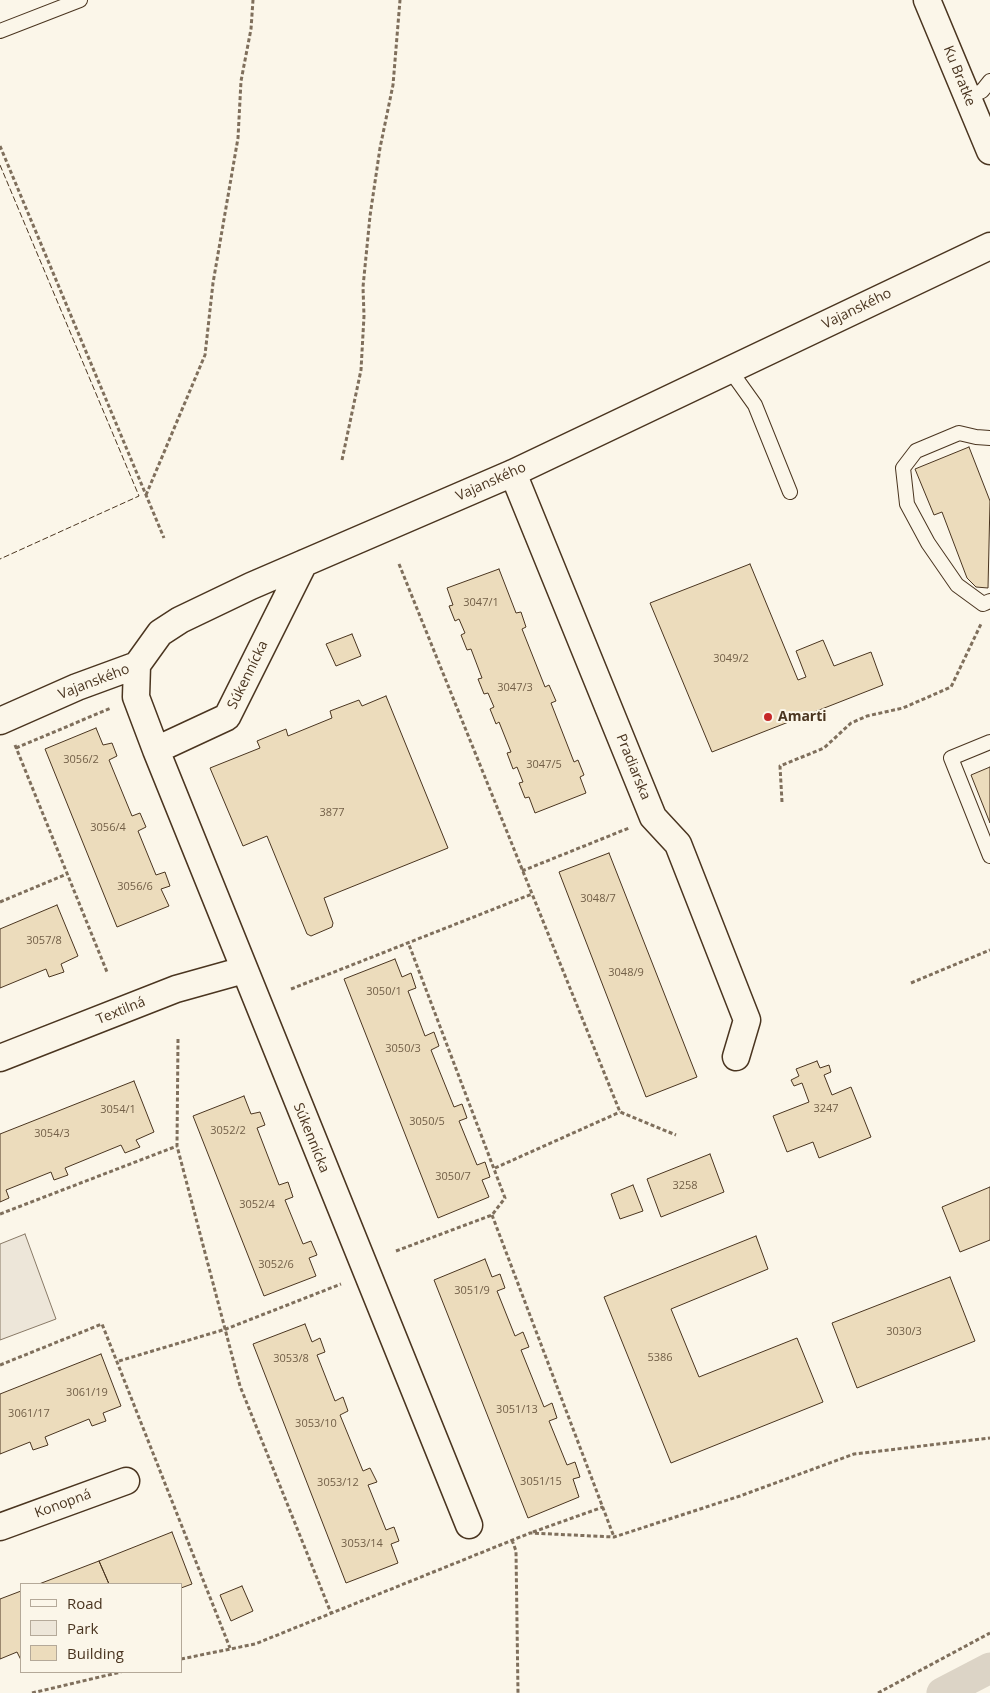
<!DOCTYPE html>
<html>
<head>
<meta charset="utf-8">
<style>
	body { margin:0 }
	#map { position:relative; width:990px; height:1693px; overflow:hidden; background:#fbf6e9; font-family:"Open Sans",sans-serif }
	canvas { display:block }
	.legend { position:absolute; left:20px; top:1583px; width:162px; height:90px; box-sizing:border-box; background:#fbf6e9; border:1px solid #b4a999; margin:0; padding:6px 9px; list-style:none; font-size:15px; color:#4a3520 }
	.legend li { display:flex; align-items:center; gap:10px; height:25px }
	.legend b { width:25px; border:1px solid #b4a999 }
</style>
</head>
<body>
<div id="map">
<canvas width="990" height="1693"></canvas>
<ul class="legend">
<li><b style="height:6px;background:#fbf6e9"></b>Road</li>
<li><b style="height:14px;background:#ede6d9"></b>Park</li>
<li><b style="height:14px;background:#ecdcbc"></b>Building</li>
</ul>
</div>
<script>
const c = document.querySelector('canvas').getContext('2d');
c.lineJoin = 'round';
function fill(path, color) {
  c.fillStyle = color;
  c.fill(path, 'evenodd');
}
function shape(rows) {
  const path = new Path2D();
  for (const r of rows) {
    path.moveTo(r[0], r[1]);
    for (let i = 2; i < r.length; i += 2) path.lineTo(r[i], r[i + 1]);
  }
  return path;
}
function trace(path, color, width, dash) {
  c.strokeStyle = color;
  c.lineWidth = width;
  c.lineCap = dash ? 'butt' : 'round';
  c.setLineDash(dash || []);
  c.stroke(path);
}
function drawText(font, color, halo, rows, align = 'center') {
  c.font = font + ' "Open Sans",sans-serif';
  c.lineWidth = 4;
  c.setLineDash([]);
  c.textBaseline = 'middle';
  c.strokeStyle = halo;
  c.fillStyle = color;
  for (const [text, x, y, turn = 0] of rows) {
    c.save();
    c.translate(x, y);
    c.rotate((+turn || 0) * Math.PI / 180);
    c.textAlign = isNaN(turn) ? turn : align;
    if (halo) c.strokeText(text, 0, 0);
    c.fillText(text, 0, 0);
    c.restore();
  }
}
const green = shape([
	[25,1234,56,1319,0,1340,0,1244,25,1234]
]);
fill(green, '#ede6d9');
trace(green, '#887966', 1);
trace(shape([
	[942,1693,990,1668]
]), '#dcd4c6', 31);
const building = shape([
	[969,447,990,501,988,588,976,587,967,578,942,512,934,515,915,469,969,447],
	[750,564,798,680,806,677,796,651,823,640,834,666,871,652,883,685,712,752,650,603,750,564],
	[499,569,516,613,521,612,526,627,522,629,545,687,549,685,556,701,551,703,574,762,578,760,584,775,580,777,586,793,535,813,529,797,525,798,519,783,523,782,517,767,513,769,507,753,511,752,499,722,496,724,490,709,494,707,488,693,484,694,478,679,482,678,471,649,467,650,461,635,465,633,459,619,455,621,449,606,453,605,447,588,499,569],
	[352,634,361,656,336,666,326,644,352,634],
	[386,696,448,848,324,898,333,923,332,927,311,936,307,934,267,836,243,846,210,768,260,748,257,741,286,729,288,736,332,718,330,711,359,700,362,706,386,696],
	[96,728,103,745,112,743,117,756,109,760,132,816,140,813,146,827,138,831,156,875,165,872,170,886,161,889,169,906,117,927,45,749,96,728],
	[990,767,990,823,971,775,990,767],
	[609,853,697,1077,646,1097,559,872,609,853],
	[57,905,78,956,61,964,64,972,49,977,46,969,0,988,0,929,57,905],
	[395,959,402,977,411,973,416,988,408,991,425,1036,434,1032,439,1046,431,1050,454,1107,462,1104,467,1118,459,1121,477,1165,485,1162,490,1177,482,1180,489,1197,438,1218,344,979,395,959],
	[817,1061,820,1068,829,1065,831,1072,824,1075,832,1095,851,1087,871,1137,819,1158,813,1142,787,1152,773,1116,809,1102,802,1083,794,1086,791,1080,799,1076,796,1069,817,1061],
	[134,1081,154,1132,136,1140,140,1147,125,1153,121,1145,65,1168,68,1175,54,1180,51,1172,6,1190,9,1198,0,1202,0,1134,134,1081],
	[244,1096,251,1114,260,1112,265,1125,257,1128,279,1185,288,1182,293,1197,285,1200,303,1244,311,1241,317,1255,309,1258,316,1276,264,1296,193,1116,244,1096],
	[710,1154,724,1192,661,1217,647,1179,710,1154],
	[633,1185,643,1211,620,1219,611,1194,633,1185],
	[990,1187,990,1240,960,1252,942,1207,990,1187],
	[756,1236,768,1269,671,1309,699,1377,797,1338,823,1402,671,1463,604,1297,756,1236],
	[485,1259,492,1277,500,1274,505,1288,497,1291,515,1336,523,1332,529,1347,521,1350,544,1407,552,1403,557,1418,549,1421,567,1465,575,1462,580,1477,573,1479,579,1497,528,1518,434,1280,485,1259],
	[950,1277,975,1341,857,1388,832,1323,950,1277],
	[305,1324,312,1342,320,1338,325,1352,317,1355,335,1401,343,1397,348,1411,340,1415,363,1471,370,1468,377,1482,368,1485,386,1530,394,1527,399,1541,391,1544,398,1563,346,1583,253,1344,305,1324],
	[101,1354,121,1406,103,1413,106,1421,92,1426,89,1419,45,1437,48,1445,33,1450,30,1442,0,1454,0,1394,101,1354],
	[172,1532,192,1584,181,1588,181,1584,109,1584,99,1561,172,1532],
	[99,1561,109,1584,39,1584,99,1561],
	[242,1586,253,1611,231,1621,220,1595,242,1586],
	[21,1591,21,1660,17,1652,0,1659,0,1599,21,1591]
]);
fill(building, '#ecdcbc');
trace(building, '#4a3520', 1);
const service = shape([
	[0,31,80,0],
	[968,97,982,91,990,81],
	[730,370,755,405,790,492],
	[990,438,976,437,959,433,916,451,903,468,907,504,928,543,957,585,983,604,990,601],
	[990,742,951,758,990,856]
]);
const minor = shape([
	[927,0,990,151],
	[513,473,653,817,678,844,747,1020,736,1057],
	[137,665,136,697,156,750,469,1525],
	[0,721,77,687,137,665,160,633,180,620,251,586,513,473,990,246],
	[156,750,227,717,304,563],
	[0,1058,176,989,244,970],
	[0,1527,126,1481]
]);
trace(service, '#4a3520', 16);
trace(minor, '#4a3520', 29);
trace(shape([
	[0,146,164,538],
	[342,460,361,370,364,316,363,287,370,216,380,148,393,85,400,0],
	[146,495,205,355,213,283,238,138,241,81,251,29,253,0],
	[399,564,620,1112,676,1135],
	[15,745,107,972],
	[16,748,111,708],
	[782,802,780,766,824,748,851,723,867,716,903,708,951,687,981,624],
	[522,871,629,828],
	[0,902,67,874],
	[911,983,990,950],
	[291,989,532,894],
	[178,1039,177,1146,240,1386,331,1613],
	[495,1168,620,1112],
	[0,1214,177,1146],
	[492,1215,614,1537],
	[396,1251,492,1215,505,1198,408,942],
	[119,1361,226,1329,341,1284],
	[0,1365,102,1324,230,1648],
	[533,1532,603,1507],
	[512,1540,516,1551,518,1693],
	[181,1659,255,1644,530,1533,614,1537,740,1496,854,1454,990,1438],
	[32,1693,121,1672],
	[878,1693,990,1633]
]), '#7f6f5c', 3, [4, 2.5]);
trace(service, '#fbf6e9', 14);
trace(minor, '#fbf6e9', 26);
trace(shape([
	[0,165,139,496,0,559]
]), '#4a3520', 1, [6, 2.5]);
for (const [x, y, r, color] of [
	[768,717,5,"#c62828"]
]) {
  const dot = new Path2D();
  dot.arc(x, y, r, 0, 2 * Math.PI);
  c.fillStyle = color;
  c.fill(dot);
  trace(dot, '#fbf6e9', 2);
}
drawText('11px', '#725f47', null, [
	["3047/1",481,603],
	["3049/2",731,659],
	["3047/3",515,688],
	["3056/2",81,760],
	["3047/5",544,765],
	["3877",332,813],
	["3056/4",108,828],
	["3056/6",135,887],
	["3048/7",598,899],
	["3057/8",44,941],
	["3048/9",626,973],
	["3050/1",384,992],
	["3050/3",403,1049],
	["3247",826,1109],
	["3054/1",118,1110],
	["3050/5",427,1122],
	["3052/2",228,1131],
	["3054/3",52,1134],
	["3050/7",453,1177],
	["3258",685,1186],
	["3052/4",257,1205],
	["3052/6",276,1265],
	["3051/9",472,1291],
	["3030/3",904,1332],
	["5386",660,1358],
	["3053/8",291,1359],
	["3061/19",87,1393],
	["3051/13",517,1410],
	["3061/17",29,1414],
	["3053/10",316,1424],
	["3051/15",541,1482],
	["3053/12",338,1483],
	["3053/14",362,1544]
]);
drawText('14px', '#4a3520', '#fbf6e9', [
	["Ku Bratke",959,76,68],
	["Vajanského",857,309,-26],
	["Vajanského",491,482,-24],
	["Súkennícka",248,675,-64],
	["Vajanského",94,682,-21],
	["Pradiarska",633,767,68],
	["Textilná",121,1011,-22],
	["Súkennícka",311,1138,68],
	["Konopná",63,1504,-20]
]);
drawText('bold 14px', '#4a3520', '#fbf6e9', [
	["Amarti",778,717]
], 'left');
</script>
</body>
</html>
